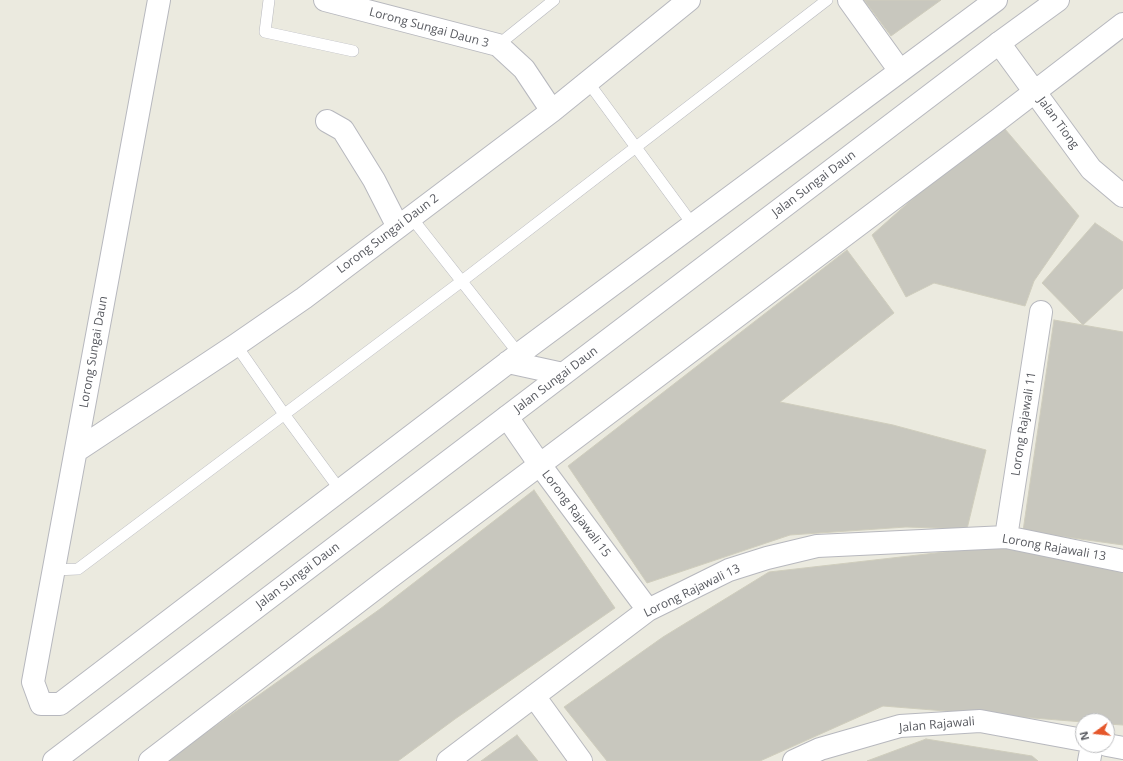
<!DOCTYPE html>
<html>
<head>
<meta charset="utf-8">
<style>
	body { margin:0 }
	#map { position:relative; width:1123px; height:761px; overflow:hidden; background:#ebeadf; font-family:"Open Sans",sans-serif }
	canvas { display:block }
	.north { position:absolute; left:1075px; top:713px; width:40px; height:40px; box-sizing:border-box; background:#fff; border:1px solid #bcbdbf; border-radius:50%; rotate:255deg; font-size:11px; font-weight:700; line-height:16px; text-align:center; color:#585a60 }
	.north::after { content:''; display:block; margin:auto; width:14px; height:18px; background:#e5572b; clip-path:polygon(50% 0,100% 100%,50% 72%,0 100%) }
</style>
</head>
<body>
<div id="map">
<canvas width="1123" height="761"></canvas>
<div class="north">N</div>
</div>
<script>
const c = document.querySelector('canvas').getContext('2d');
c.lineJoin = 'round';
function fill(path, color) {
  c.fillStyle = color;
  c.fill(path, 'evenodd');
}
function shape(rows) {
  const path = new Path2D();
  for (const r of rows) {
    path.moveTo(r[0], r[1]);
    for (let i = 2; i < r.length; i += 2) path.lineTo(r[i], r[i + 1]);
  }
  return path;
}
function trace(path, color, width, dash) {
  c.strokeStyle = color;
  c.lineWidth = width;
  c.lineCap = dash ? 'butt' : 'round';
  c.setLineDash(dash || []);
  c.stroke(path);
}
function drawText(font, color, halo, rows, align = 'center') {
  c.font = font + ' "Open Sans",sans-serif';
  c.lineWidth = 4;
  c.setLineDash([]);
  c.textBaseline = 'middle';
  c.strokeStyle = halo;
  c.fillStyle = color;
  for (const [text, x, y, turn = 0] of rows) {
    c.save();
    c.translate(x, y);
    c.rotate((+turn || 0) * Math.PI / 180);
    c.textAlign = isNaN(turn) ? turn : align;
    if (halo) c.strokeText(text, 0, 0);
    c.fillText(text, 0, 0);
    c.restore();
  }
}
const building = shape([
	[864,0,941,0,891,36,864,0],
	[999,122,1079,216,1034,281,1025,306,934,283,906,297,872,235,999,122],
	[1095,223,1123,242,1123,288,1083,325,1042,283,1095,223],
	[847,250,894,313,780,402,893,425,986,450,967,529,906,527,790,535,647,583,568,466,847,250],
	[1054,320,1123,332,1123,545,1023,531,1054,320],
	[534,490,615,608,455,719,398,761,166,761,380,609,534,490],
	[1006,545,1123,573,1123,725,1107,724,1107,721,1083,722,883,706,760,761,607,761,564,707,663,637,769,572,1006,545],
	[517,735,538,761,481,761,517,735],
	[926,739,1032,756,1038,761,867,761,926,739]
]);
fill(building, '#c8c7be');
trace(building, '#cfcdbd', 1);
const service = shape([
	[269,0,265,32,353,51],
	[498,45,554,0],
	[588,82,693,225],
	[411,217,519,354],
	[236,345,284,414,340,490],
	[54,570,78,569,462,281,827,0]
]);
const minor = shape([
	[159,0,33,682,41,704,60,704,519,354,996,0],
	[325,0,498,45,524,69,552,111],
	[849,0,900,71],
	[999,43,1091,169,1123,196],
	[327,121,343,130,374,180,398,227],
	[508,362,563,374],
	[507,417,540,465,648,610],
	[76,451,236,345,304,298,552,111,689,0],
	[1006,537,1041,312],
	[534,696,581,761],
	[1107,745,1123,748],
	[150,761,389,578,998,120,1123,24],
	[448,761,648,610,729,570,767,558,817,546,1006,537,1123,561],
	[794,761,820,749,900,726,980,721,1083,740],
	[1089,761,1092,745]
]);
const tertiary = shape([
	[54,761,999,43,1058,0]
]);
trace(service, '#b7b8be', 12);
trace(minor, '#b7b8be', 24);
trace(tertiary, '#b7b8be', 24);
trace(service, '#fff', 11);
trace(minor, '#fff', 22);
trace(tertiary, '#fff', 22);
drawText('12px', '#585a60', '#fff', [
	["Lorong Sungai Daun 3",429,28,15],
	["Jalan Tiong",1058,123,54],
	["Jalan Sungai Daun",814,184,-37],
	["Lorong Sungai Daun 2",388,234,-37],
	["Lorong Sungai Daun",94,352,-80],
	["Jalan Sungai Daun",556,380,-37],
	["Lorong Rajawali 11",1024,424,-81],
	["Lorong Rajawali 15",576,514,53],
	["Lorong Rajawali 13",1054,548,10],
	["Jalan Sungai Daun",298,576,-37],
	["Lorong Rajawali 13",692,591,-26],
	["Jalan Rajawali",937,725,-5]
]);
</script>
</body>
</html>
